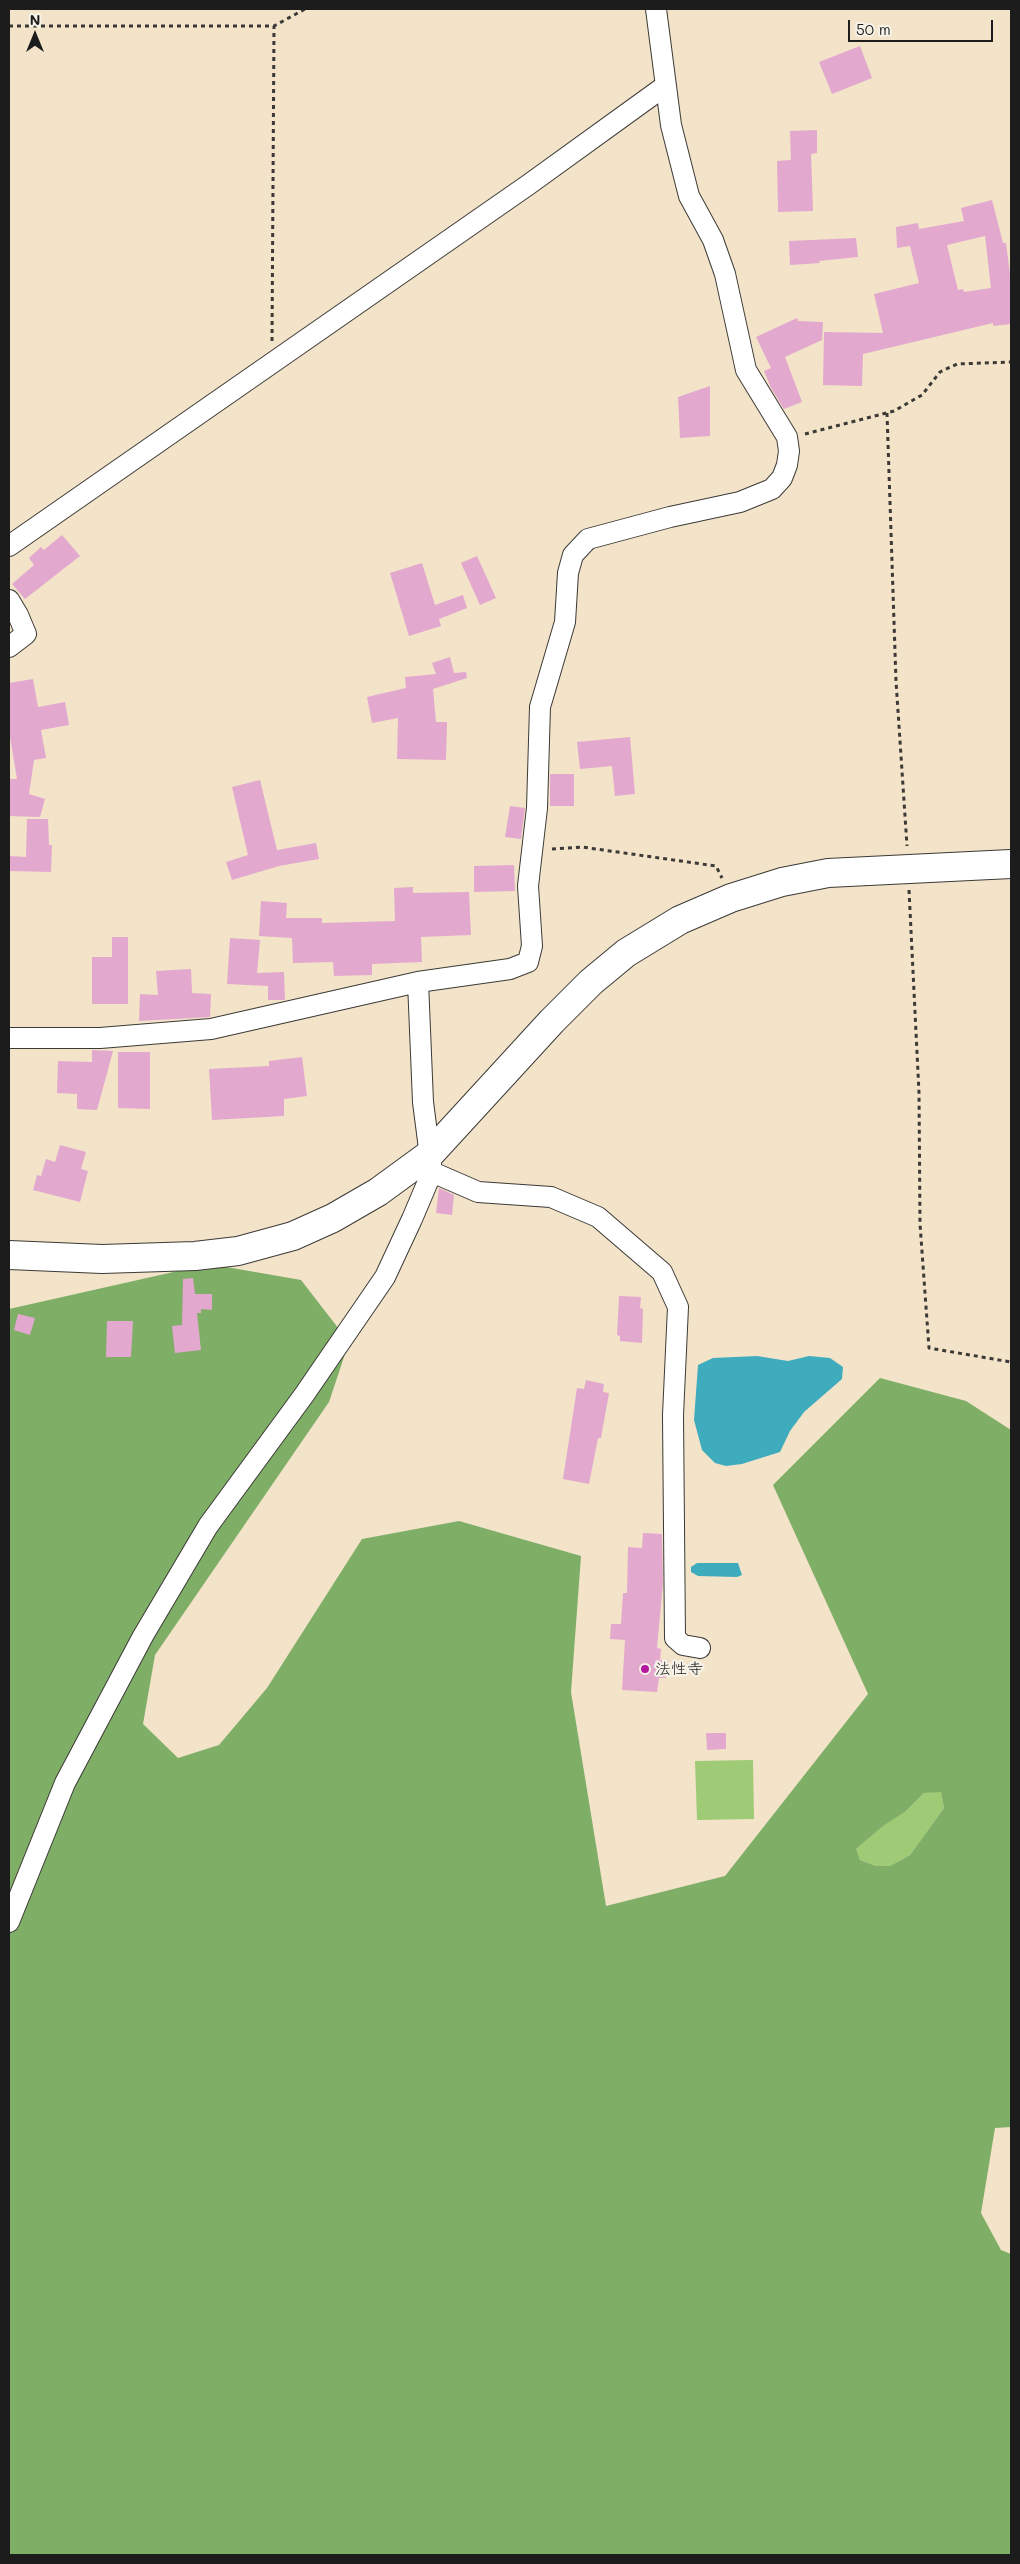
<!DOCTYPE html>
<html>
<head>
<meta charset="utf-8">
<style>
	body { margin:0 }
	#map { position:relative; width:1020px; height:2564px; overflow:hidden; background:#f2e3c9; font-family:Mali,sans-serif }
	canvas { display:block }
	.frame { position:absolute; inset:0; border:10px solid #1c1c1c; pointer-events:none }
	.north { position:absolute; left:10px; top:10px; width:50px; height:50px; -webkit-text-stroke:4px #f7f3e8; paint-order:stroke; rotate:0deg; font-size:14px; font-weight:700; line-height:20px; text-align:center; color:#1c1c1c }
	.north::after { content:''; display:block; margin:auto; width:18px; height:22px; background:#1c1c1c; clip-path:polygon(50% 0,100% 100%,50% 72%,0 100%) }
	.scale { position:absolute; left:848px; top:20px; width:145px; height:22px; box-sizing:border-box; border:2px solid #1c1c1c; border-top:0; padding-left:6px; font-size:15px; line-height:18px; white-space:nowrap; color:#1c1c1c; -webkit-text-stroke:4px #f7f3e8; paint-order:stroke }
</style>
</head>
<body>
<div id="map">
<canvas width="1020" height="2564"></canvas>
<div class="frame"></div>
<div class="north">N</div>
<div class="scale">50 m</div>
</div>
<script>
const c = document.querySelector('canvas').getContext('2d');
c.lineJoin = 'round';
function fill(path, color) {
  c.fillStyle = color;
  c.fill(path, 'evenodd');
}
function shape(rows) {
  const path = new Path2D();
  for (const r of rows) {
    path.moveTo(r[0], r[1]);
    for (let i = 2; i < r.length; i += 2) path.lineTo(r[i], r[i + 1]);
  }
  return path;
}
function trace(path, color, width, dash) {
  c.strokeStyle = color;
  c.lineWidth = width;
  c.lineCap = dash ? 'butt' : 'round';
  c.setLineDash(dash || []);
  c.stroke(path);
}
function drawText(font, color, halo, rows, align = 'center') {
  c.font = font + ' Mali,"Klee One",sans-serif';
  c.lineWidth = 4.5;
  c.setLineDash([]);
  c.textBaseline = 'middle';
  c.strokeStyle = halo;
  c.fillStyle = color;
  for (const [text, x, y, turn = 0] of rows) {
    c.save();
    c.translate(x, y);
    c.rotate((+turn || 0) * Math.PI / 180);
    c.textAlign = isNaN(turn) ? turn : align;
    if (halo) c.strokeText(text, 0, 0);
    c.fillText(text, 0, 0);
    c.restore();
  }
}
fill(shape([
	[753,1760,754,1819,697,1820,695,1761],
	[941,1791,944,1808,910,1855,890,1866,876,1866,860,1860,855,1850,882,1826,905,1812,924,1793]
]), '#9fca76');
fill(shape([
	[209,1264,301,1280,349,1342,329,1402,155,1655,143,1724,178,1758,219,1745,267,1688,362,1539,459,1521,581,1556,571,1692,606,1906,725,1876,868,1694,773,1485,880,1378,966,1401,1011,1430,1011,2127,995,2128,981,2213,1001,2250,1011,2254,1011,2555,9,2555,9,1309],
	[941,1792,944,1808,910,1855,890,1866,876,1866,860,1860,856,1849,883,1826,905,1812,924,1793]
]), '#7fae67');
fill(shape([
	[757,1356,788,1361,809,1356,830,1358,843,1367,842,1379,804,1412,790,1431,780,1452,742,1464,726,1466,715,1463,702,1450,694,1420,698,1365,713,1358],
	[697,1563,738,1563,742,1575,737,1577,698,1576,691,1572,691,1567]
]), '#3facbe');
fill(shape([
	[860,46,872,78,832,94,819,62],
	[817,130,817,153,811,154,813,211,778,212,777,161,791,160,790,131],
	[992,200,1003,243,1006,243,1011,282,1011,324,993,326,993,323,863,354,862,386,823,385,824,332,883,333,874,294,919,283,910,246,897,248,896,227,918,223,919,229,964,221,961,208],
	[985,236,991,288,964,292,963,289,958,290,947,245],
	[856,238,858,257,819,261,820,263,790,265,789,241],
	[797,318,798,321,823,322,822,340,785,357,802,402,784,409,771,388,764,371,771,368,756,337],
	[710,386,710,436,680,438,678,397],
	[62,535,80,556,25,599,12,584,34,565,29,558,41,547,44,550],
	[477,556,496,598,480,605,461,563],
	[422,563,435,605,463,595,467,608,439,619,441,626,409,636,390,573],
	[450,657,454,673,466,672,467,678,433,689,436,722,447,722,446,760,397,759,398,718,372,723,367,697,406,688,405,677,436,674,432,663],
	[33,679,38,707,65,702,69,725,41,730,46,758,34,760,29,794,45,799,40,817,9,816,9,779,17,779,9,731,9,683],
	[630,737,635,794,615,796,612,766,580,769,577,742],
	[550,774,574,774,574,806,550,806],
	[260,780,277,850,316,843,319,859,279,866,232,880,226,862,248,855,232,787],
	[510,806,525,808,521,839,505,837],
	[27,819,48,819,49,845,52,845,51,872,9,871,9,856,26,857],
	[514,865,515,891,474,892,474,866],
	[413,887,413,893,469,892,471,935,421,937,422,962,372,964,372,975,334,976,333,962,293,963,292,938,259,936,261,901,287,903,286,918,322,918,322,923,395,921,394,888],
	[112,937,128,937,128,1004,92,1004,92,957,112,957],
	[230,938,260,940,257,973,284,972,285,1000,268,1000,268,986,227,984],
	[191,969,192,993,211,994,210,1017,139,1021,140,994,158,995,156,971],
	[92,1050,113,1051,97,1110,77,1109,77,1094,57,1093,58,1061,92,1062],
	[118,1052,150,1052,150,1109,118,1108],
	[302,1057,307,1096,284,1099,284,1116,212,1120,209,1069,269,1066,269,1061],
	[60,1145,86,1152,81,1169,88,1171,80,1202,33,1190,37,1175,41,1176,46,1159,55,1162],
	[439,1188,454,1195,452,1215,436,1213],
	[193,1278,195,1294,212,1294,212,1310,201,1309,201,1313,197,1313,201,1350,175,1353,172,1326,182,1325,183,1279],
	[619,1296,641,1297,640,1308,643,1309,642,1343,620,1341,620,1336,617,1335],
	[18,1314,35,1318,30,1335,14,1330],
	[107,1321,133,1321,131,1357,106,1357],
	[586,1380,604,1384,603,1392,609,1393,601,1438,598,1438,589,1484,563,1479,577,1388,584,1389],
	[643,1533,662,1534,663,1583,657,1648,661,1649,660,1660,668,1661,666,1678,659,1678,657,1692,622,1690,625,1640,610,1639,611,1624,621,1624,623,1593,627,1593,628,1547,642,1548],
	[706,1733,726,1733,726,1749,707,1750]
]), '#e3a8ce');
const street = shape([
	[9,546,528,185,665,86],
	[9,600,18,615,26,634,9,647],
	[9,1038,100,1038,211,1029,418,982,510,969,528,962,532,946,528,886,537,808,540,707,565,622,568,573,573,555,588,539,670,517,740,502,772,489,782,478,787,465,789,451,787,437,746,370,725,274,713,240,689,196,671,125,656,9],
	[432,1172,478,1192,551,1197,598,1217,662,1272,678,1307,673,1415,675,1638,683,1645,700,1648],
	[9,1922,65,1783,143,1636,208,1526,304,1395,385,1277,412,1219,432,1172,423,1102,418,982]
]);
const secondary = shape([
	[9,1255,102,1259,195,1256,238,1251,293,1236,333,1218,378,1192,430,1154,552,1021,591,982,626,953,680,920,731,898,782,882,828,873,1011,864]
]);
trace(street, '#3c3a36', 22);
trace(secondary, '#3c3a36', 30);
trace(shape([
	[9,26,274,26,305,9],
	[272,341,274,26],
	[887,413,896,681,907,846],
	[805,434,894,411,922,395,940,372,957,364,1011,362],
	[552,849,582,847,716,866,722,878],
	[909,890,919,1093,920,1224,929,1348,1011,1362]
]), '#3c3a36', 3, [4, 4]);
trace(street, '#fff', 20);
trace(secondary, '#fff', 28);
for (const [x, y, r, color] of [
	[645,1669,5,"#b5179e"]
]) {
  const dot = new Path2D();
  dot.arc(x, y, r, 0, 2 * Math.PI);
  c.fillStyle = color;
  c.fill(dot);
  trace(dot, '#f7f3e8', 2);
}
drawText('16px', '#1c1c1c', '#f7f3e8', [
	["法性寺",655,1669]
], 'left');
</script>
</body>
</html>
